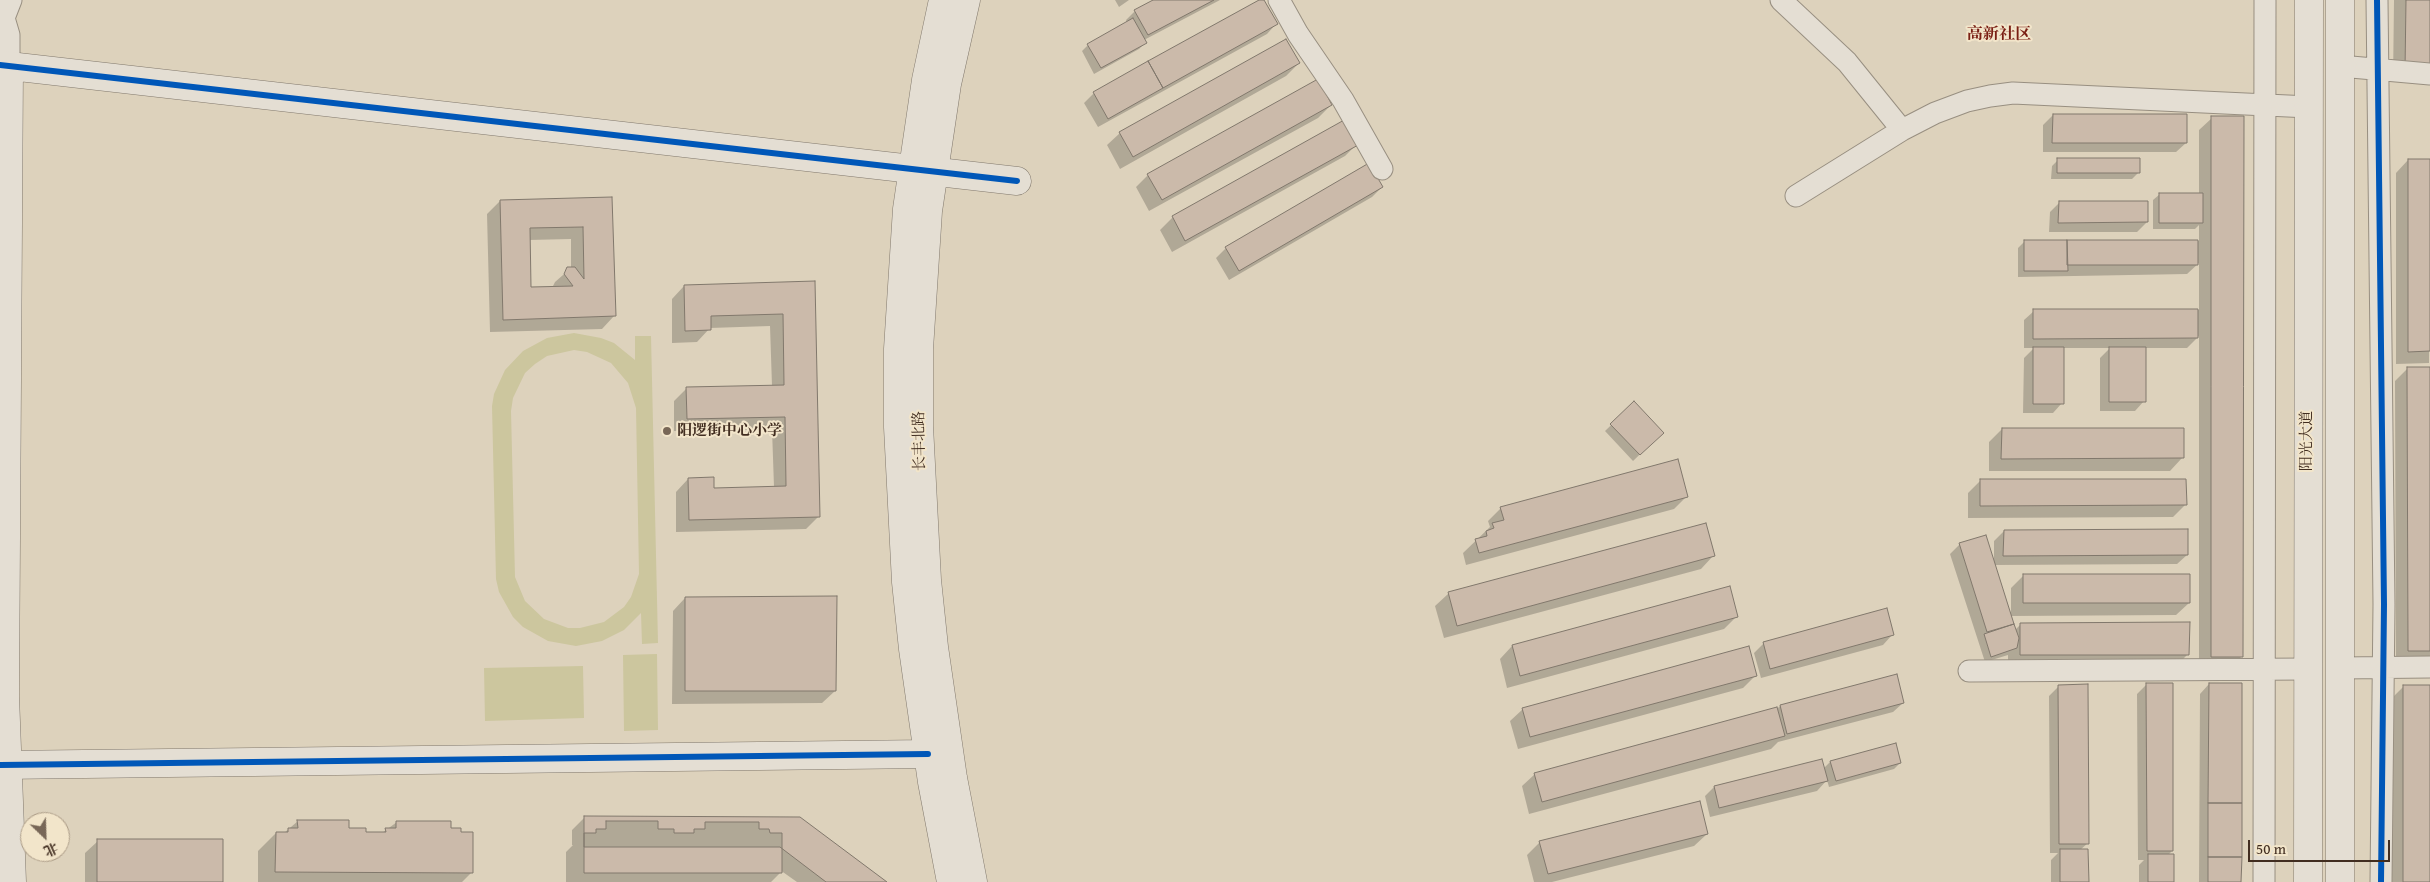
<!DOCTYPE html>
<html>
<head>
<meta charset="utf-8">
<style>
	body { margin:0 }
	#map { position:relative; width:2430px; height:882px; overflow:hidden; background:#ddd2bc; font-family:"Gentium Book Plus","Noto Serif SC",serif }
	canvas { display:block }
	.north { position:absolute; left:20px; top:812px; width:50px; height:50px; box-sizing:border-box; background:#f2e5ca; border:1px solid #ab9b86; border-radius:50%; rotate:156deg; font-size:14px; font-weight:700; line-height:20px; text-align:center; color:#412d20 }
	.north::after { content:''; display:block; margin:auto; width:18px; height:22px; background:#786757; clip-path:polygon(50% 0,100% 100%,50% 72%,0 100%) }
	.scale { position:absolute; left:2248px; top:840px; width:142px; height:22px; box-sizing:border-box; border:2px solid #412d20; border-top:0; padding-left:6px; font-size:15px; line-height:18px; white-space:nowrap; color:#412d20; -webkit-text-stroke:4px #f2e5ca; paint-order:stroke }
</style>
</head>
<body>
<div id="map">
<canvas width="2430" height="882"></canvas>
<div class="north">北</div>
<div class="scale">50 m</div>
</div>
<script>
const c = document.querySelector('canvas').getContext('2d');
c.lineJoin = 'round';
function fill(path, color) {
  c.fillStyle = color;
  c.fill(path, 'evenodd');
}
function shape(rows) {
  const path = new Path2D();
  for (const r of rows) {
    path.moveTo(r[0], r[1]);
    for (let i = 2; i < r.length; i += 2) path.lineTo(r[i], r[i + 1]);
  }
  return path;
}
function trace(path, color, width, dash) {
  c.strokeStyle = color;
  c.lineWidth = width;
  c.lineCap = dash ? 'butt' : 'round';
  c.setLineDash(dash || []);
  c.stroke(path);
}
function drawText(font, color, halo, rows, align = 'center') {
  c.font = font + ' "Gentium Book Plus","Noto Serif SC",serif';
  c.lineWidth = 4;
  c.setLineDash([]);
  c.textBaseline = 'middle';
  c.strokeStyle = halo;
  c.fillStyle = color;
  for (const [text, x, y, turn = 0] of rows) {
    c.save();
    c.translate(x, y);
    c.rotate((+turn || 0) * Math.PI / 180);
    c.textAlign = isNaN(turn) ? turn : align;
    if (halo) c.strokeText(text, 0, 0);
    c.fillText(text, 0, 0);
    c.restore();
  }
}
fill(shape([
	[574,333,601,338,614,343,635,360,635,336,651,336,658,643,642,644,641,613,624,630,602,641,576,646,548,641,523,627,513,617,499,592,496,579,492,406,494,394,505,370,523,351,547,338],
	[574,350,587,352,611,363,628,383,636,408,639,574,631,597,624,607,604,622,580,628,568,628,544,619,525,601,515,577,511,411,513,398,525,373,535,364,547,356],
	[657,654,658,730,624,731,623,655],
	[583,666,584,718,485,721,484,668]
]), '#ccc69e');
fill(shape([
	[1115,0,1129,0,1119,7],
	[1156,0,1220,0,1144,40,1145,43,1139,49,1094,74,1082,51,1088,45,1127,23,1126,20,1135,11],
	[1261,0,1276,24,1267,34,1098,127,1084,103,1094,93],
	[2394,0,2430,0,2425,82,2393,82],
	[1299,63,1286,76,1120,169,1107,145,1120,133],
	[1331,105,1318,118,1149,211,1136,187,1148,175],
	[2053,115,2186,143,2176,152,2043,152,2043,125],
	[2212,118,2242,656,2229,669,2199,669,2199,336,2187,348,2145,348,2144,401,2135,411,2100,411,2100,358,2110,348,2063,348,2062,403,2053,413,2023,413,2024,358,2034,348,2024,348,2024,320,2034,311,2199,310,2199,263,2187,274,2018,277,2018,248,2024,242,2199,241,2199,225,2195,229,2153,229,2153,200,2160,194,2199,194,2199,130],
	[1346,121,1358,143,1345,156,1172,252,1160,230,1173,217],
	[2058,160,2139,172,2132,179,2051,179,2052,166],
	[2408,160,2430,160,2429,363,2396,364,2396,173],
	[1369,165,1382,187,1372,197,1229,280,1216,258,1226,248],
	[611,198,614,316,602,329,490,332,487,214,500,201],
	[571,239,571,268,555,282,552,288,530,289,529,240],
	[2059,203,2147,222,2137,232,2049,232,2050,212],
	[814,282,819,516,806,529,676,532,676,492,688,479,713,489,774,487,772,429,674,431,674,401,686,389,772,386,770,326,710,328,697,342,672,343,672,299,684,286],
	[2408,368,2430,368,2430,660,2396,663,2395,381],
	[1634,403,1662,433,1633,461,1605,431],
	[2002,429,2182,458,2170,471,1989,471,1989,442],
	[1980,481,2185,505,2173,517,1968,518,1968,493],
	[1687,496,1674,509,1466,565,1463,553,1490,527,1488,521,1501,508],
	[1705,524,1713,556,1701,569,1444,638,1435,606,1448,594],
	[2004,531,2187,555,2177,564,1994,565,2015,630,2021,624,2188,654,2175,667,2008,668,2008,655,1985,662,1950,554,1960,544,1994,563,1994,541],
	[2024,575,2189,603,2176,615,2011,616,2011,588],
	[685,598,835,691,822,703,672,704,673,611],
	[1737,616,1724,629,1507,688,1500,659,1512,646],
	[1892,635,1883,645,1761,678,1754,653,1764,643],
	[1755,676,1743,688,1518,749,1510,721,1523,709],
	[1896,676,1903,703,1893,712,1778,742,1771,749,1529,814,1522,786,1535,774,1776,710,1780,706],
	[2147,684,2172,851,2167,856,2173,882,2139,882,2139,865,2144,860,2138,860,2137,694],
	[2209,684,2240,882,2199,882,2200,694],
	[2059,686,2088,843,2080,850,2087,882,2051,882,2051,860,2058,853,2050,853,2049,696],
	[2404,686,2430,686,2430,882,2391,882,2391,699],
	[1830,762,1900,763,1894,769,1829,787,1827,780,1817,791,1710,817,1705,796,1714,787,1823,769],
	[585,817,800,818,885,882,797,882,780,870,780,873,771,882,566,882,566,852,573,845,572,845,572,830],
	[298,821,364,833,382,833,397,822,450,829,472,872,462,882,258,882,258,851,276,833,284,833],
	[1707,834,1694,846,1552,882,1534,882,1527,855,1540,842],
	[98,841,221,882,85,882,85,853]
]), '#0003');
const building = shape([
	[1153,0,1214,0,1148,35,1134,10,1153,0],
	[1259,0,1264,0,1278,24,1163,88,1148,61,1259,0],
	[2406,0,2430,0,2430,69,2405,70,2406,0],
	[1133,18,1147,43,1101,68,1087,44,1133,18],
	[1286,39,1300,63,1133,157,1119,132,1286,39],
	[1148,61,1163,88,1108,119,1093,92,1148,61],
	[1318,79,1332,105,1162,200,1147,174,1318,79],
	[2053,114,2187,114,2187,143,2052,143,2053,114],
	[2211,116,2244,116,2243,657,2211,657,2211,116],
	[1346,119,1360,144,1185,241,1172,216,1346,119],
	[2057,158,2140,158,2140,173,2057,173,2057,158],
	[2408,159,2430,159,2430,351,2408,352,2408,159],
	[1369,163,1383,187,1239,271,1225,247,1369,163],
	[2159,193,2203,193,2203,223,2159,223,2159,193],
	[612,197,616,316,503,320,500,200,612,197],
	[583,227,584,279,575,267,567,267,564,274,573,286,531,287,530,228,583,227],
	[2059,201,2148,201,2148,222,2058,223,2059,201],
	[2024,240,2067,240,2068,271,2024,271,2024,240],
	[2067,240,2198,240,2198,265,2067,265,2067,240],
	[815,281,820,517,689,520,688,478,714,477,714,488,786,486,785,417,687,419,686,387,784,385,783,314,711,316,711,330,685,331,684,285,815,281],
	[2033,309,2198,309,2198,338,2033,339,2033,309],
	[2033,347,2064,347,2064,404,2033,404,2033,347],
	[2109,347,2146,347,2146,402,2109,402,2109,347],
	[2407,367,2430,367,2430,651,2408,651,2407,367],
	[1634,401,1664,433,1640,455,1610,424,1634,401],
	[2002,428,2184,428,2184,458,2001,459,2002,428],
	[1678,459,1688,497,1479,553,1475,539,1487,536,1486,531,1494,528,1492,523,1504,520,1500,507,1678,459],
	[1980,479,2186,479,2187,505,1980,506,1980,479],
	[1706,523,1715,556,1457,626,1448,592,1706,523],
	[2188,529,2188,555,2003,556,2004,530,2188,529],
	[1986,535,2014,624,1987,632,1959,543,1986,535],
	[2023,574,2190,574,2190,603,2023,603,2023,574],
	[1730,586,1738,617,1520,676,1512,645,1730,586],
	[837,596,836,691,685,691,685,597,837,596],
	[1887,608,1894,635,1770,669,1763,642,1887,608],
	[2190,622,2189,655,2020,655,2020,623,2190,622],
	[2014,624,2019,638,2017,648,1991,657,1984,634,2014,624],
	[1749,646,1757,676,1530,737,1522,708,1749,646],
	[1897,674,1904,703,1787,734,1780,705,1897,674],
	[2146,683,2173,683,2173,851,2147,851,2146,683],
	[2209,683,2242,683,2242,803,2208,803,2209,683],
	[2088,684,2089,844,2059,844,2058,685,2088,684],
	[2403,685,2430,685,2430,882,2403,882,2403,685],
	[1777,707,1785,736,1542,802,1534,773,1777,707],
	[1896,743,1901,763,1836,781,1830,761,1896,743],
	[1822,759,1828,781,1719,808,1714,786,1822,759],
	[1700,801,1708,834,1548,874,1539,841,1700,801],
	[2208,803,2242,803,2242,857,2208,857,2208,803],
	[584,816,800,817,887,882,826,882,780,847,584,847,584,816],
	[297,820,349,820,349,828,366,828,366,832,386,832,385,828,396,828,396,821,451,821,451,828,461,828,461,832,473,832,473,873,275,872,276,832,288,832,288,828,298,828,297,820],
	[606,821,658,821,658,829,674,829,674,833,694,833,694,829,705,829,705,822,759,822,759,829,769,829,770,833,782,833,782,873,584,873,584,833,596,833,596,829,606,829,606,821],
	[97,839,223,839,223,882,97,882,97,839],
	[2060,849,2088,849,2089,882,2060,882,2060,849],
	[2148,854,2174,854,2174,882,2148,882,2148,854],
	[2208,857,2242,857,2241,882,2208,882,2208,857]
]);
fill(building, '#cbbaaa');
trace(building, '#81786c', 1);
const street = shape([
	[1279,0,1298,34,1343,100,1382,169],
	[1781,0,1847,62,1902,130],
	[2377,0,2384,604,2381,882],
	[4,18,9,35,9,66],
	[0,23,4,18,11,0],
	[2340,66,2430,74],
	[1796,196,1902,130,1935,113,1967,101,1990,96,2013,93,2309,107],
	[2340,668,2430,667],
	[1969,671,2308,669],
	[2264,882,2265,0]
]);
const secondary = shape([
	[943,0,926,80,907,209,898,349,898,427,906,582,913,649,932,782,951,882],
	[966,0,947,84,928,211,919,349,919,426,927,580,934,647,953,778,973,882],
	[0,65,1017,181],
	[9,66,5,696,12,882],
	[0,765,928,754],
	[2308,882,2309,0],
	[2340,882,2340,0]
]);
trace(street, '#988f81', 23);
trace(secondary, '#81786c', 29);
trace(street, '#e4ded3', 21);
trace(secondary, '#e4ded3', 28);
trace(shape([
	[2377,0,2384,604,2381,882],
	[0,65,1017,181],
	[0,765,928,754]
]), '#0057b8', 6);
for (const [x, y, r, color] of [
	[667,431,5,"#786757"]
]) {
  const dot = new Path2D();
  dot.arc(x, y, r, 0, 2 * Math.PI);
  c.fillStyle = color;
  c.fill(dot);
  trace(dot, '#f2e5ca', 2);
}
drawText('bold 15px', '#412d20', '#f2e5ca', [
	["阳逻街中心小学",677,431]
], 'left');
drawText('15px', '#412d20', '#f2e5ca', [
	["长丰北路",920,441,-91],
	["阳光大道",2307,441,-90]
]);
drawText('bold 16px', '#7a1f14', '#f2e5ca', [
	["高新社区",1999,35]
]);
</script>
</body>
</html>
